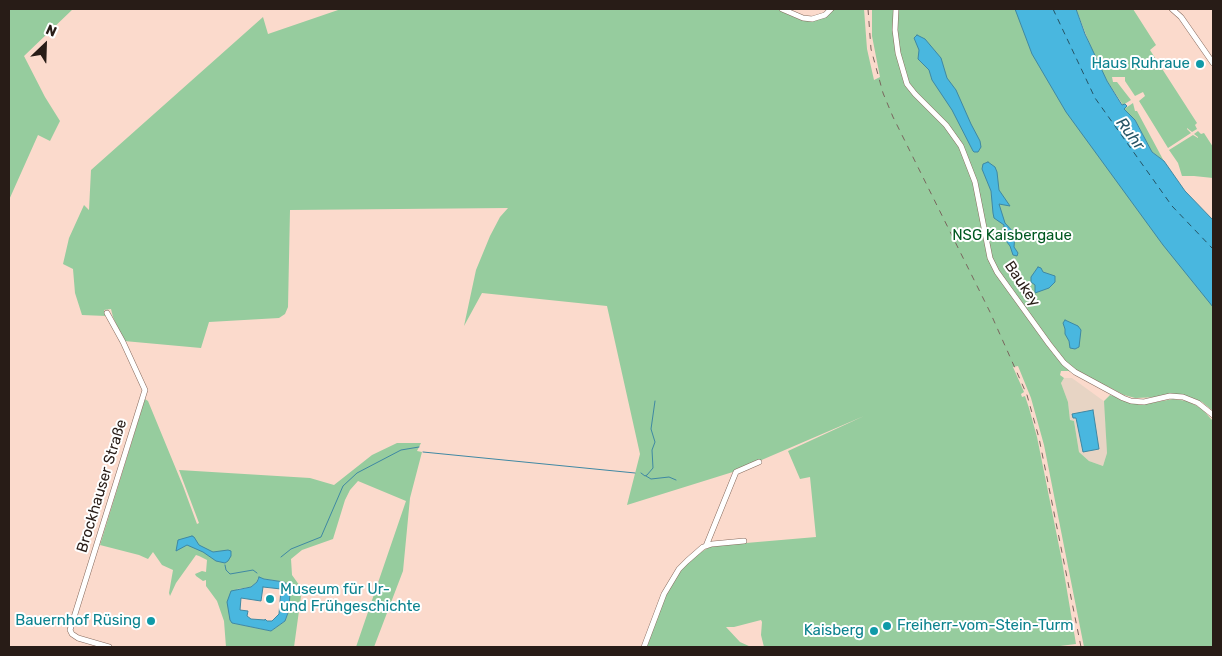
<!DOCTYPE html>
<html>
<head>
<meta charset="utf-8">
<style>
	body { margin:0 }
	#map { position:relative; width:1222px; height:656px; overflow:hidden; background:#fbdacc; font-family:Rubik,sans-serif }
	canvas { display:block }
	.frame { position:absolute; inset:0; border:10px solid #281c17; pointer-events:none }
	.north { position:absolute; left:20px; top:20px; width:50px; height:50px; -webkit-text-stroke:4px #fff; paint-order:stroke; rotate:24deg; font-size:14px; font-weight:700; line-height:20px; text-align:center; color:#281c17 }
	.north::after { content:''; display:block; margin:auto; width:18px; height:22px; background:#281c17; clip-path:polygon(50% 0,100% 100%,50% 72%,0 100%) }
</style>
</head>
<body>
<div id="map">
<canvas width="1222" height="656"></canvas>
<div class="frame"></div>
<div class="north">N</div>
</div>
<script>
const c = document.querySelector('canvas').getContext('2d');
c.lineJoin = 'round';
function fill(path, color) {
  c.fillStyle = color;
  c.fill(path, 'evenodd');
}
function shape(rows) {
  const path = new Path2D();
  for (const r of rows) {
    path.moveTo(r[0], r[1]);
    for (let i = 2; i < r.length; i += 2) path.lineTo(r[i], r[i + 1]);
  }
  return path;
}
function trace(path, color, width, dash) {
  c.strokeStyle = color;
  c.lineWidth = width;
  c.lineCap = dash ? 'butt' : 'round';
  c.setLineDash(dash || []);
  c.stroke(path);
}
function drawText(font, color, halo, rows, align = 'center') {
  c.font = font + ' Rubik,sans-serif';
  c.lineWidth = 4;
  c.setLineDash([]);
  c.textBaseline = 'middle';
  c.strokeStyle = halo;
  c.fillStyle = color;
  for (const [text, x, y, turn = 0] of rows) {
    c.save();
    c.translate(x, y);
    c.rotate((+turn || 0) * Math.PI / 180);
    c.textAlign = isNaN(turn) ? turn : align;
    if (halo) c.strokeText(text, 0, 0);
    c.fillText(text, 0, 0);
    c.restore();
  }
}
fill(shape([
	[1064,378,1072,378,1105,402,1107,453,1103,466,1089,461,1079,452,1074,421,1070,421,1068,402,1061,383]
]), '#e7d4c4');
fill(shape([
	[9,9,73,9,24,56,45,97,60,121,50,141,38,135,9,200],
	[341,9,779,9,803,19,812,20,832,9,864,9,867,49,874,80,880,77,872,36,872,9,1022,9,1213,298,1213,411,1202,402,1187,396,1135,398,1124,395,1107,386,1085,380,1069,371,1061,371,1060,375,1064,378,1061,383,1068,402,1070,420,1074,421,1079,452,1089,461,1103,466,1107,453,1104,401,1110,395,1140,405,1173,399,1187,401,1201,408,1213,421,1213,647,1084,647,1044,445,1031,398,1018,366,1013,367,1024,392,1021,394,1022,397,1025,396,1029,408,1037,437,1062,561,1076,644,1052,647,764,647,761,635,762,622,761,620,734,627,726,627,740,642,751,647,644,647,665,594,687,561,711,546,816,537,810,477,800,479,788,451,864,416,736,471,627,505,640,454,607,306,482,293,464,326,476,270,490,236,500,217,508,208,290,210,288,307,285,314,279,318,209,322,201,348,124,341,113,317,111,309,104,310,106,316,82,315,75,293,73,269,63,264,69,238,84,205,89,210,91,170,263,17,268,34],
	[1076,9,1133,9,1156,45,1150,50,1197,123,1195,125,1197,129,1192,132,1187,128,1187,129,1191,133,1168,148,1139,101,1145,96,1143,92,1135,96,1125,81,1125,77,1112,77,1113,82,1117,82,1131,100,1123,105,1107,81,1094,55],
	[1133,103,1135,111,1137,111,1166,165,1164,161,1152,152,1135,120,1124,109],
	[1198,131,1201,134,1204,133,1213,147,1213,178,1194,176,1182,176,1178,163,1169,150,1193,135,1198,138,1198,137,1194,134],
	[145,399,148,401,183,486,197,524,199,523,179,470,310,478,334,485,372,455,397,443,421,443,417,451,422,452,410,498,403,571,374,647,356,647,406,501,358,481,350,490,345,500,333,539,302,550,291,559,292,575,302,589,294,647,226,647,224,621,217,601,206,586,206,580,203,581,196,576,195,574,202,571,206,572,207,560,199,556,196,555,176,583,170,596,169,593,173,570,162,565,153,552,148,559,139,555,100,545],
	[258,578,284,582,290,591,289,610,285,621,271,631,232,623,237,589,251,587,257,582]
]), '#96cc9e');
const water = shape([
	[1015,9,1076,9,1085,34,1107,81,1122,105,1125,104,1127,106,1124,109,1135,120,1152,152,1164,161,1185,191,1213,220,1213,307,1163,245,1066,112,1032,54,1015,9],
	[917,35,925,39,941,58,947,78,956,90,971,124,980,141,981,147,978,152,974,152,973,151,952,110,932,80,929,70,918,59,919,50,914,38,917,35],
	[988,162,995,167,997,172,999,190,1010,206,999,204,1005,223,1015,234,1014,247,1018,253,1017,256,1013,255,1010,246,1003,237,1004,225,994,218,993,213,991,191,982,169,983,164,988,162],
	[1038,267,1041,268,1043,272,1055,276,1055,282,1049,288,1035,293,1035,285,1031,282,1031,277,1038,267],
	[1065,320,1078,326,1081,330,1079,347,1075,349,1070,348,1069,341,1065,334,1065,329,1063,323,1065,320],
	[1093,410,1099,449,1083,452,1076,418,1073,418,1072,414,1093,410],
	[192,536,194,537,199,545,213,552,228,550,231,551,231,556,228,561,225,563,216,561,203,552,187,545,176,551,178,540,192,536],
	[259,577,264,579,284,582,288,585,290,591,289,610,285,621,271,631,232,623,230,620,227,602,231,591,251,587,257,582,259,577],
	[263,587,281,589,279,614,272,621,267,621,265,619,265,620,251,619,247,616,248,611,240,610,241,598,261,601,263,587]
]);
fill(water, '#49b7df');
trace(water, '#3f88a3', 1);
trace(shape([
	[423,452,635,473],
	[641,473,645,476,647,475,653,468,652,450,655,442,651,429,655,401],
	[646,476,651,479,669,477,676,480],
	[281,557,291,549,321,537,343,486,357,473,401,450,419,447],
	[225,565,226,570,230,574,253,570,257,573]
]), '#3f88a3', 1);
trace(shape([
	[1053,9,1095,98,1172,206,1213,249]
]), '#265465', 1, [6, 5]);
const street = shape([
	[782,9,803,18,812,19,825,15,831,9],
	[896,9,895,30,898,53,907,84,915,94,946,125,961,146,975,182,990,258,997,272,1049,344,1064,363,1075,372,1123,398,1131,401,1144,402,1170,396,1183,397,1198,403,1213,415],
	[1172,9,1181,17,1213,63],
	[107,313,123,342,145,390,70,630,72,634,78,638,109,647],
	[706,546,736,472,759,462],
	[644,647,664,594,679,569,687,561,703,547,712,544,744,541]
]);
trace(street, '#866a5d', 6);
trace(street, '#fff', 5);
trace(shape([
	[868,9,871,49,883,93,893,117,990,312,1027,395,1039,438,1081,647]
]), '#79655d', 1, [6, 6]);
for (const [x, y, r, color] of [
	[1200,64,5,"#0f9aa8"],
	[270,599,5,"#0f9aa8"],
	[151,621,5,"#0f9aa8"],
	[887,626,5,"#0f9aa8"],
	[874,631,5,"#0f9aa8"]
]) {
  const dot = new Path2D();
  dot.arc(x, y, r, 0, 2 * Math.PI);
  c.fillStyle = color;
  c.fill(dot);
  trace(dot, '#fff', 2);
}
drawText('15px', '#0d838f', '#fff', [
	["Haus Ruhraue",1190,64],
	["Museum für Ur-",280,590,"left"],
	["und Frühgeschichte",280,607,"left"],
	["Bauernhof Rüsing",141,621],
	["Freiherr-vom-Stein-Turm",897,626,"left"],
	["Kaisberg",864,631]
], 'right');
drawText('15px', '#005821', '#fff', [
	["NSG Kaisbergaue",1012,236]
]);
drawText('15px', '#281c17', '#fff', [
	["Baukey",1022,284,56],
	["Brockhauser Straße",102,486,-73]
]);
drawText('italic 16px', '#265465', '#fff', [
	["Ruhr",1130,134,53]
]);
</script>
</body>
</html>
